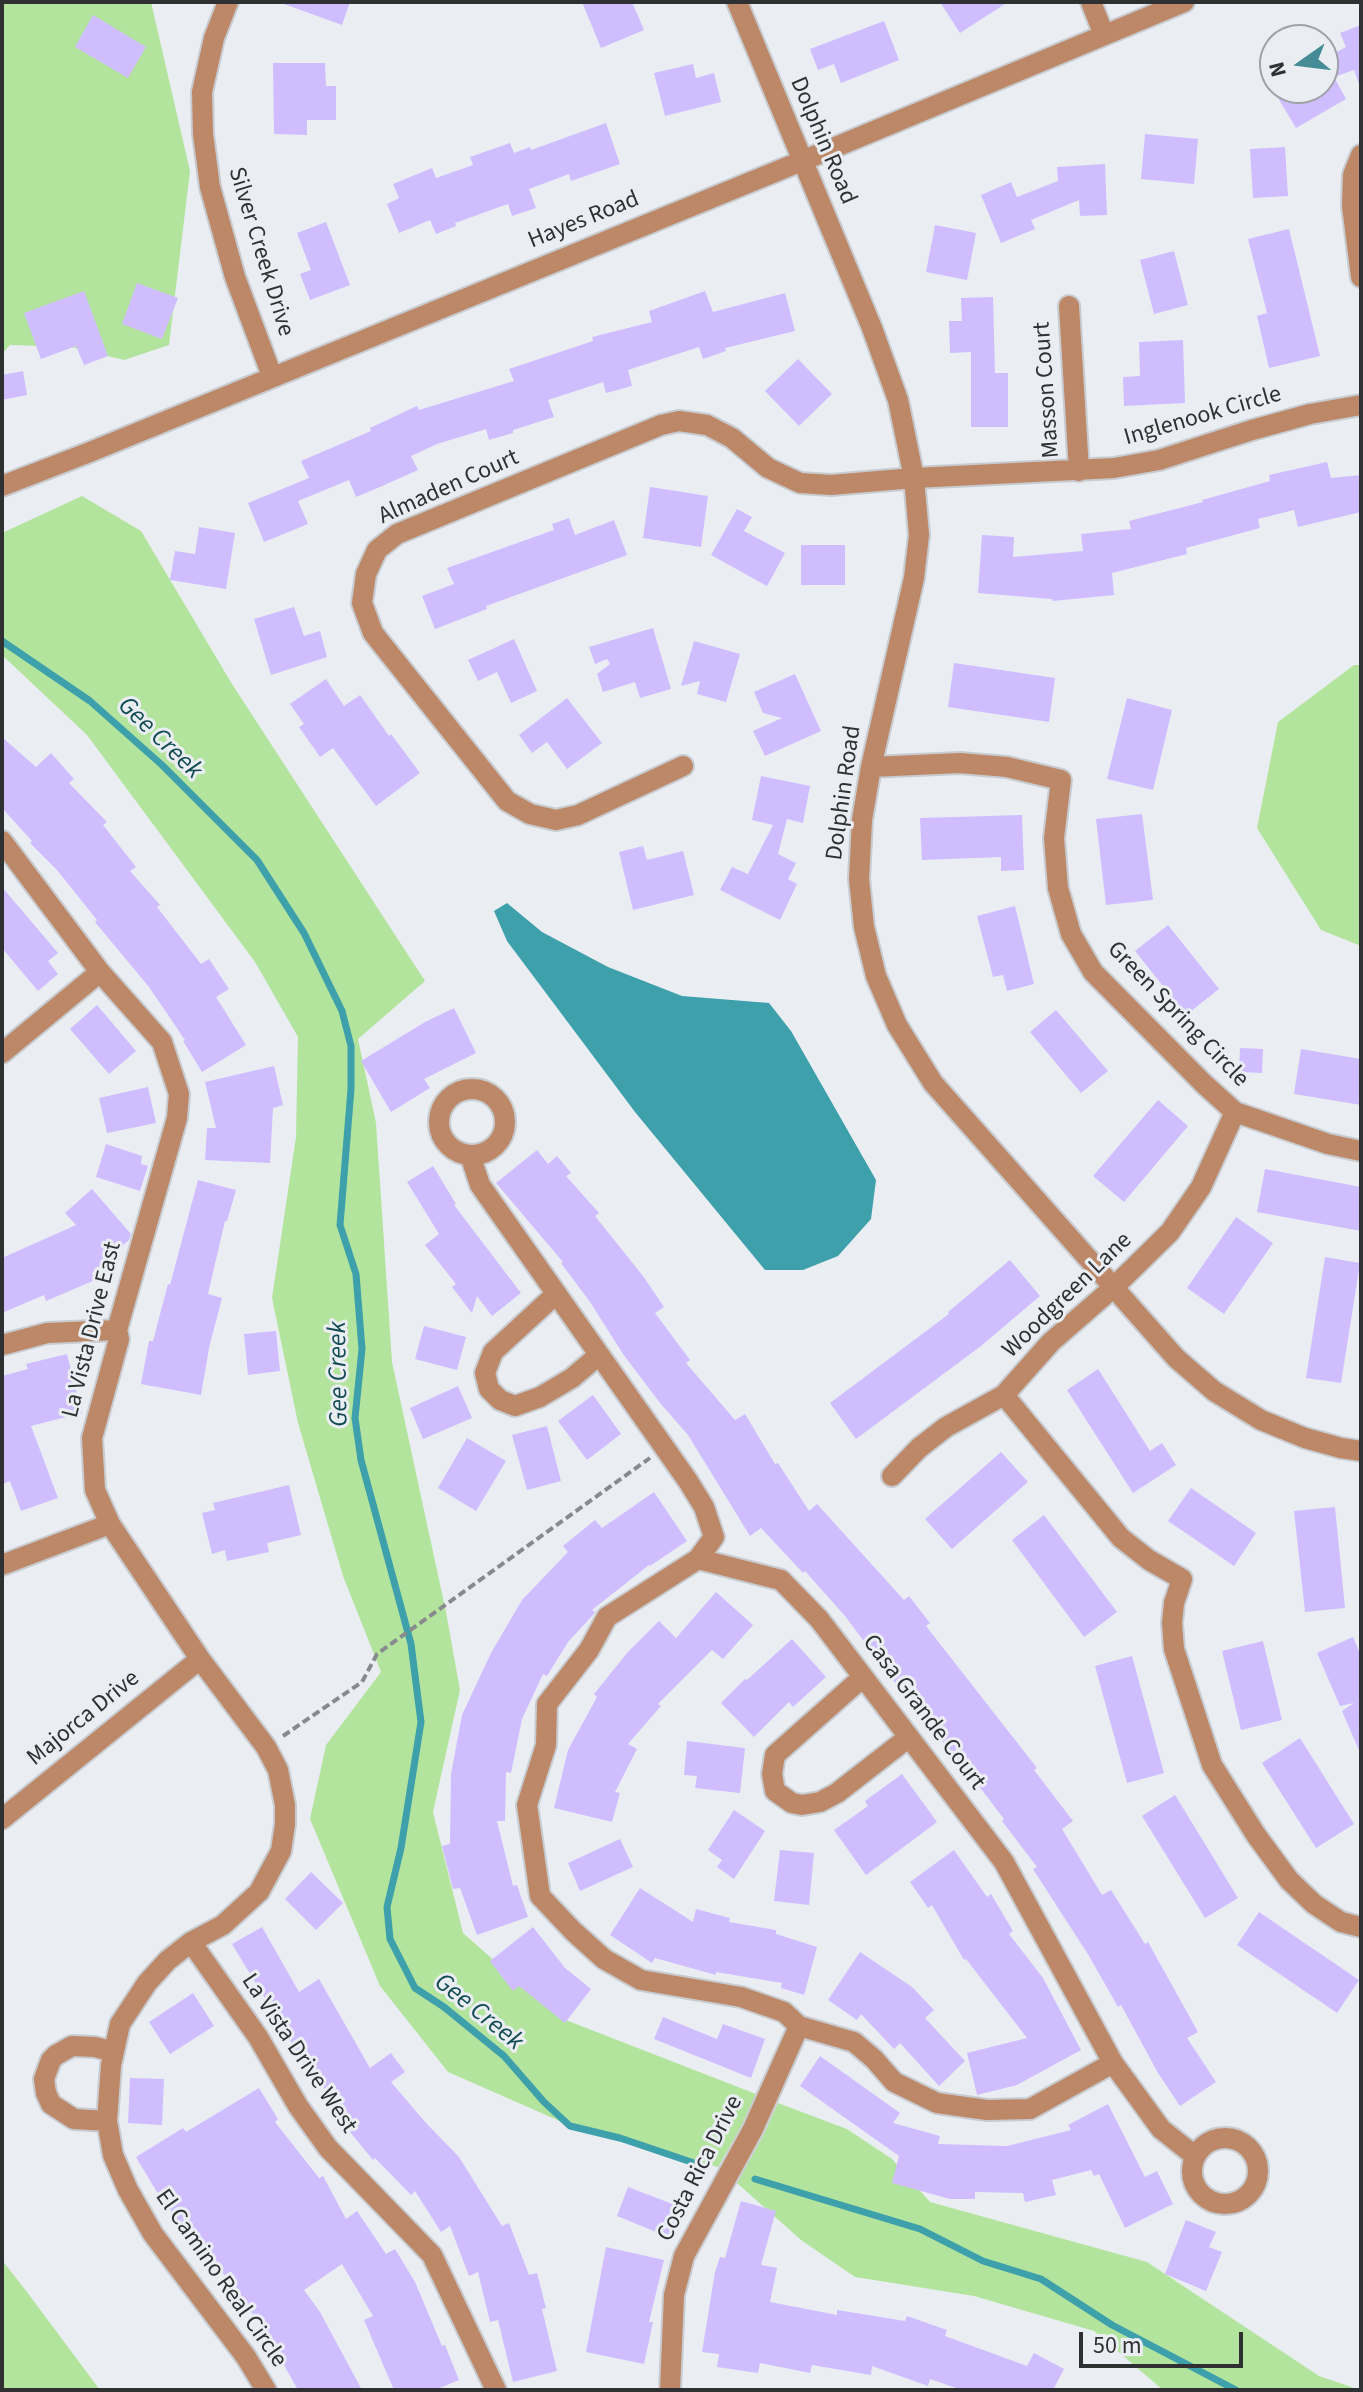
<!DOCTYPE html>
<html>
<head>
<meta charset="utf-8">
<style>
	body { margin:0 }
	#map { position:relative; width:1363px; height:2392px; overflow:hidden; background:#eaeef3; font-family:"Source Sans 3",sans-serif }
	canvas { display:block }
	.frame { position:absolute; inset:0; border:4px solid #2f3032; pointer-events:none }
	.north { position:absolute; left:1259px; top:24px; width:80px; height:80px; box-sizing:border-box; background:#eaeef3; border:2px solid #9fa2a6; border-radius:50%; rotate:256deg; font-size:22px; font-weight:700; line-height:32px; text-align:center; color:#2f3032 }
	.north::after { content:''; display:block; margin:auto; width:28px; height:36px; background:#468c96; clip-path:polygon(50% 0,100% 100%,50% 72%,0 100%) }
	.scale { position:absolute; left:1079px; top:2332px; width:164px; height:36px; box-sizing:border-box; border:4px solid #2f3032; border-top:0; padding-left:10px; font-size:24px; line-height:28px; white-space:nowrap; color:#2f3032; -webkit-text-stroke:6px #eaeef3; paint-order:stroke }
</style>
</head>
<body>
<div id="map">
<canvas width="1363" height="2392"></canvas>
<div class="frame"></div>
<div class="north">N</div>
<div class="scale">50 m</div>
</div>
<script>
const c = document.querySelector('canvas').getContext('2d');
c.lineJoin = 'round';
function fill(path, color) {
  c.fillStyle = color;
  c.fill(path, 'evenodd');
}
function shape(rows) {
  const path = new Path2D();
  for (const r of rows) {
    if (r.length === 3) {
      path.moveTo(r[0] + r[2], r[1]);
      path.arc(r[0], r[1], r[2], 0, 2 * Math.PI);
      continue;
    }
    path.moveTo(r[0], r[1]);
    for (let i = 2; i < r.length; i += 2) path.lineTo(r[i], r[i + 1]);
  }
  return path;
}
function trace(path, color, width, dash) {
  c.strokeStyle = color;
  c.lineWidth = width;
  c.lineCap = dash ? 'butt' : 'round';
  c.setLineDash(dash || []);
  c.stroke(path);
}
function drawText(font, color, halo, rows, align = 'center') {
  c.font = font + ' "Source Sans 3",sans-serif';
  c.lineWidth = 6;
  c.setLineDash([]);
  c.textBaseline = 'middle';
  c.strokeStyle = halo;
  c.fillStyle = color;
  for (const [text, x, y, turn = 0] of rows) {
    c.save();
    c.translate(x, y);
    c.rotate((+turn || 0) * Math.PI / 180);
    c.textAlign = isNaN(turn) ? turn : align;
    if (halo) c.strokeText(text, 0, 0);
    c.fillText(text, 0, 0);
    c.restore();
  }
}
fill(shape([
	[2,2,151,2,190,171,169,345,124,360,71,347,10,345,2,354],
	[82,496,141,531,232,684,425,981,358,1039,376,1123,392,1362,446,1612,460,1690,433,1812,463,1933,558,2017,756,2094,742,2125,718,2167,587,2133,448,2072,380,1986,310,1819,326,1745,381,1672,343,1576,298,1423,272,1298,296,1137,298,1037,255,962,87,735,2,655,2,533],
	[1354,665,1361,665,1361,946,1321,930,1257,828,1278,722],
	[778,2103,847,2129,892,2159,930,2202,1147,2262,1319,2376,1360,2390,1163,2390,1094,2331,974,2296,855,2277,801,2240,737,2183,764,2134],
	[2,2260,27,2292,100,2390,2,2390]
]), '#b3e49d');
fill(shape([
	[507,903,542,932,608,967,682,996,769,1003,791,1031,876,1180,871,1219,838,1256,803,1270,765,1270,635,1112,507,941,494,911]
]), '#3da0ab');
trace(shape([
	[2,641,90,701,162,765,257,860,304,933,342,1011,351,1046,351,1089,340,1225,356,1274,362,1349,355,1418,361,1460,411,1644,421,1722,401,1848,387,1907,390,1939,415,1988,444,2007,504,2056,544,2102,570,2126,620,2138,700,2165],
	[755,2179,920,2229,983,2261,1041,2279,1112,2325,1236,2390]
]), '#3da0ab', 7);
fill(shape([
	[284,2,350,2,342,25,284,4],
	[582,2,632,2,644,30,601,48],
	[940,2,1008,2,960,33],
	[93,15,146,47,128,78,75,47],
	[884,21,899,60,841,83,834,64,818,70,810,49],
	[1361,25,1361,84,1359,84,1354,70,1334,77,1346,99,1296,128,1272,88,1323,88,1323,59,1346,47,1340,33],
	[273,63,325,63,326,86,336,86,336,120,307,120,307,135,274,134],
	[693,64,696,78,714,73,721,102,665,116,654,73],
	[606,123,620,164,571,181,569,174,529,189,536,208,512,216,508,204,455,223,456,226,436,234,430,220,399,233,387,204,399,198,393,184,432,168,436,178,473,165,470,157,510,143,514,153,530,147,531,150],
	[1145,134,1198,139,1194,184,1141,179],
	[1285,147,1288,196,1253,198,1250,149],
	[1105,164,1107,215,1080,216,1079,200,1031,220,1035,229,1001,243,981,195,1011,182,1017,197,1058,181,1057,167],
	[326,222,350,285,310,300,300,274,311,270,297,233],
	[935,225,976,233,967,280,926,272],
	[1289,229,1320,356,1269,368,1257,316,1267,313,1248,239],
	[1174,251,1188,305,1154,314,1140,260],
	[137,283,178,298,162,339,122,324],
	[84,291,108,356,84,365,76,346,41,359,24,313],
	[705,291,713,312,785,293,795,331,725,348,726,351,703,359,699,347,628,370,632,386,606,393,603,382,548,400,554,417,513,430,513,433,489,440,486,429,437,444,411,456,418,470,380,487,356,497,349,480,298,501,308,524,264,542,248,503,309,478,301,461,371,431,370,428,417,406,419,410,514,381,509,369,593,341,592,337,652,322,649,311],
	[993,297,995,373,1008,373,1008,427,971,427,971,352,950,353,949,321,962,321,961,298],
	[1183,340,1185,403,1124,406,1123,377,1140,376,1139,342],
	[798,359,832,394,799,426,765,391],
	[23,371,27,395,2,400,2,375],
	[1327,462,1331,478,1361,475,1361,512,1298,527,1294,510,1258,519,1260,528,1186,548,1187,554,1112,573,1114,595,1053,601,1052,599,978,593,982,535,1014,537,1013,557,1083,551,1081,534,1131,529,1129,521,1203,502,1202,500,1270,481,1269,475],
	[650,487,708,496,701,547,643,538],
	[737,509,752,517,744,531,785,553,767,586,711,555],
	[569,518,575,535,614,520,627,555,486,606,487,609,435,629,422,596,454,584,447,568,554,530,552,524],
	[199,527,235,533,226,589,170,580,175,551,195,554],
	[801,545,845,545,845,585,801,585],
	[294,607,304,636,320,631,327,657,271,675,254,619],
	[653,628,671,689,640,698,635,682,603,692,597,674,610,664,607,659,595,664,589,647],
	[514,639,537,691,511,703,497,672,478,681,468,660],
	[694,641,740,654,726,702,697,694,700,681,681,686],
	[954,663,1055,678,1049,722,948,707],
	[795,674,821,731,765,756,753,731,782,718,763,713,754,692],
	[326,679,344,706,360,695,389,736,391,734,420,773,376,806,333,748,320,757,299,727,304,724,290,704],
	[567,698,602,743,567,769,547,742,532,753,519,735],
	[1127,698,1172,710,1153,790,1107,779],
	[2,737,36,767,51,753,74,779,69,783,107,822,103,825,136,867,130,871,160,905,157,907,201,964,209,959,229,989,216,997,246,1045,202,1072,183,1041,185,1040,149,987,95,922,97,920,57,870,30,843,32,841,2,808],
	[761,776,810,786,803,823,787,819,778,854,796,863,788,879,797,884,780,920,720,890,732,867,748,874,773,825,752,820],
	[1142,814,1153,900,1106,905,1096,819],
	[1022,815,1024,870,1001,871,1001,857,922,860,920,818],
	[643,846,647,860,683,851,694,895,633,910,619,852],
	[2,887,58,953,48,961,58,974,38,991,2,948],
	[1015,906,1034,984,1007,991,1003,975,993,977,977,916],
	[1168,925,1219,989,1186,1015,1135,951],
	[97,1005,136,1051,109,1074,70,1029],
	[454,1008,476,1053,424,1079,430,1088,391,1112,361,1061,425,1022],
	[1056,1010,1108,1071,1081,1093,1030,1032],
	[1240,1048,1263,1049,1262,1073,1239,1072],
	[1301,1049,1361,1059,1361,1105,1294,1094],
	[274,1066,283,1105,273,1108,270,1163,205,1160,207,1128,216,1128,205,1082],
	[148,1087,156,1123,107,1133,99,1098],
	[1158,1100,1188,1126,1124,1202,1093,1176],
	[106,1144,142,1156,141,1164,148,1166,140,1191,96,1177],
	[537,1150,548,1164,557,1156,571,1173,566,1176,599,1213,595,1216,643,1276,664,1307,655,1313,690,1360,686,1363,735,1420,745,1414,775,1464,778,1463,809,1511,817,1504,904,1600,909,1596,930,1623,926,1626,1037,1768,1034,1770,1073,1821,1062,1829,1102,1895,1111,1890,1145,1944,1148,1942,1198,2032,1187,2038,1216,2082,1180,2106,1158,2073,1121,2005,1118,2007,1089,1956,1033,1869,1037,1867,1002,1821,1004,1819,965,1768,917,1712,845,1616,805,1571,803,1573,761,1528,750,1536,688,1435,660,1403,623,1354,590,1302,561,1263,563,1262,496,1183],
	[433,1166,456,1204,454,1205,521,1293,492,1316,477,1296,472,1313,452,1287,456,1284,425,1245,439,1234,407,1182],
	[1265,1169,1361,1187,1361,1231,1257,1212],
	[198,1180,236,1190,227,1221,225,1221,208,1294,222,1298,209,1348,201,1395,141,1384,149,1341,153,1341,168,1284,170,1285],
	[92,1189,131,1234,129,1240,92,1273,95,1280,46,1301,44,1295,2,1313,2,1258,76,1225,65,1213],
	[1236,1217,1273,1243,1224,1314,1187,1288],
	[1325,1257,1360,1263,1341,1383,1306,1378],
	[1010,1260,1040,1296,981,1346,856,1439,830,1403,949,1314,948,1312],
	[424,1326,466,1337,457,1370,415,1359],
	[276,1331,280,1371,248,1375,244,1334],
	[67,1354,82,1413,31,1426,58,1498,21,1511,10,1481,2,1484,2,1376,28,1369,26,1364],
	[1098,1369,1150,1451,1162,1443,1176,1465,1133,1493,1067,1390],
	[458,1386,472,1418,423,1439,410,1408],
	[593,1395,621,1434,587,1460,558,1421],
	[547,1426,561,1481,527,1490,512,1435],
	[467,1438,506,1461,476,1511,438,1488],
	[1001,1452,1028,1482,952,1549,925,1519],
	[289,1485,301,1535,267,1543,269,1552,227,1561,225,1550,212,1554,202,1513,215,1510,213,1503],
	[1191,1488,1256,1533,1234,1566,1168,1521],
	[654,1492,687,1541,650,1566,649,1565,592,1610,595,1612,593,1615,568,1642,547,1676,543,1674,522,1719,511,1773,506,1772,505,1821,497,1821,513,1886,517,1885,528,1917,477,1935,460,1888,453,1889,442,1846,450,1844,451,1774,462,1715,491,1653,522,1600,568,1552,563,1546,595,1520,602,1528],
	[1335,1507,1345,1608,1305,1612,1294,1511],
	[1044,1515,1117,1612,1084,1637,1012,1540],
	[716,1592,753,1625,723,1659,712,1650,658,1704,661,1706,628,1744,637,1749,615,1792,620,1793,612,1822,554,1808,568,1750,597,1697,594,1694,627,1653,659,1621,676,1638],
	[1353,1637,1361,1656,1361,1755,1342,1711,1354,1703,1340,1706,1317,1653],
	[792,1639,826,1677,793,1707,789,1702,754,1737,721,1703,745,1679,747,1680],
	[1263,1641,1282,1720,1241,1730,1222,1651],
	[1132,1656,1164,1773,1127,1783,1095,1666],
	[1300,1738,1354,1824,1316,1848,1262,1763],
	[687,1741,745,1748,740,1793,695,1788,697,1776,684,1775],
	[902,1774,937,1822,866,1875,834,1830,868,1806,865,1801],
	[1175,1795,1238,1898,1205,1918,1142,1816],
	[734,1810,765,1831,734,1879,717,1867,722,1860,708,1850],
	[620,1839,633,1867,580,1891,568,1863],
	[780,1850,814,1853,809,1905,774,1901],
	[954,1850,987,1897,991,1894,1013,1931,1009,1934,1043,1978,1081,2050,1017,2085,977,2095,967,2053,1027,2038,966,1959,964,1960,932,1905,928,1908,910,1882],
	[311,1872,343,1903,316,1930,285,1899],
	[640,1888,693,1922,696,1909,730,1918,729,1922,776,1930,776,1934,817,1947,804,1995,781,1988,782,1983,716,1972,716,1975,655,1958,652,1963,610,1935],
	[1259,1912,1359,1980,1337,2013,1237,1945],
	[262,1927,299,1992,319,1979,370,2068,391,2053,405,2072,391,2082,426,2123,459,2157,502,2226,509,2223,529,2275,537,2273,546,2308,542,2309,557,2371,513,2382,498,2320,490,2322,478,2272,469,2276,450,2226,441,2232,415,2191,411,2195,375,2158,373,2160,350,2132,354,2129,319,2081,316,2083,232,1944],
	[533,1927,565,1968,591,1989,565,2023,519,1986,513,1991,490,1961],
	[860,1952,912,1987,934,2010,925,2018,965,2061,939,2086,900,2043,894,2049,861,2014,857,2020,828,2000],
	[193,1993,214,2026,170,2054,149,2022],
	[663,2017,717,2039,723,2024,765,2039,751,2078,654,2039],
	[820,2056,900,2113,893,2123,940,2136,938,2144,1007,2146,1071,2130,1068,2125,1108,2104,1145,2177,1157,2171,1173,2204,1125,2228,1099,2174,1094,2176,1091,2170,1052,2180,1056,2195,1025,2202,1023,2193,975,2192,975,2199,950,2199,892,2183,899,2156,800,2086],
	[130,2078,164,2079,162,2125,128,2123],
	[259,2088,278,2119,275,2122,319,2178,323,2176,346,2219,357,2211,386,2254,395,2249,415,2282,442,2346,445,2345,459,2380,435,2390,394,2390,364,2320,373,2316,342,2264,304,2290,320,2312,362,2390,298,2390,280,2358,283,2357,247,2306,244,2307,219,2267,214,2270,188,2230,186,2232,155,2189,136,2157,183,2128,186,2132],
	[628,2187,683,2208,671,2238,617,2216],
	[741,2201,776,2211,761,2265,777,2268,770,2302,837,2315,837,2310,905,2321,907,2316,947,2330,945,2336,1027,2366,1034,2353,1064,2369,1053,2390,962,2390,930,2379,928,2386,872,2366,871,2375,812,2365,810,2373,760,2363,758,2373,717,2367,719,2354,702,2352,715,2272,720,2257,725,2258],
	[1186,2220,1216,2232,1209,2247,1222,2252,1206,2291,1165,2274],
	[606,2247,664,2260,649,2322,653,2322,644,2364,586,2352]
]), '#cfbdff');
const minor = shape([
	[228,2,214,38,202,92,203,134,210,187,235,277,272,376],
	[737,2,872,328,898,400,914,478,919,535,914,578,871,767,862,820,859,879,864,927,876,976,897,1025,933,1083,1176,1358,1214,1391,1261,1420,1305,1438,1341,1448,1361,1451],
	[1091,2,1104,35],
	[1361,155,1353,175,1352,206,1361,277],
	[1069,306,1079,471],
	[2,486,90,452,802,161,1184,2],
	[683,766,578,815,556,820,530,814,507,801,373,633,362,603,366,574,377,550,397,534,661,425,679,421,707,425,732,438,768,468,800,483,831,485,914,478,1114,468,1159,460,1252,430,1310,414,1361,405],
	[871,767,960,763,1007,767,1061,780,1054,838,1058,888,1071,934,1093,972,1204,1084,1235,1112,1328,1144,1361,1151],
	[2,841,100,972,162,1042,179,1094,177,1118,117,1330,119,1339,92,1438,95,1490,110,1524,200,1659,266,1747,278,1770,285,1805,285,1824,281,1851,259,1892,223,1925,191,1942,168,1960,147,1983,120,2024,111,2065,107,2121,113,2155,128,2190,153,2234,246,2357,266,2390],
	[2,1053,100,972],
	[472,1122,33],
	[470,1155,480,1185,688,1481,704,1507,714,1537,698,1559,607,1617,589,1650,547,1704,546,1745,527,1805,540,1896,573,1931,604,1959,641,1980,741,1997,784,2012,799,2026,854,2042,874,2059,894,2082,937,2103,987,2110,1030,2109,1113,2063],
	[556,1294,493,1352,485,1373,489,1389,500,1400,515,1406,540,1397,572,1378,599,1355],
	[2,1345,47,1333,117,1330],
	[1004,1395,1121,1538,1149,1560,1182,1579,1174,1603,1172,1623,1174,1649,1212,1765,1256,1835,1289,1880,1314,1904,1341,1922,1361,1927],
	[892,1476,919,1448,946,1427,1004,1395,1051,1342,1114,1287,1170,1232,1201,1187,1235,1112],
	[698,1559,781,1580,819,1619,1004,1862,1113,2063,1161,2129,1195,2156],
	[2,1565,110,1524],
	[863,1677,775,1755,772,1774,775,1791,792,1803,802,1805,820,1802,837,1793,909,1737],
	[2,1819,200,1659],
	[191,1942,258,2037,298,2106,328,2148,432,2255,496,2390],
	[107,2121,74,2119,51,2104,46,2093,44,2079,51,2060,56,2055,72,2046,95,2047,114,2052],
	[1225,2171,33],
	[670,2390,674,2295,684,2256,753,2129,799,2026]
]);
trace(minor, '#c8ccd0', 24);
trace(shape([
	[283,1736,362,1682,377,1654,650,1458]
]), '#888b8e', 4, [8, 4]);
trace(minor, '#bd8868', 20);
drawText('24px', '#2f3032', '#eaeef3', [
	["Dolphin Road",822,141,67],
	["Hayes Road",584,221,-22],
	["Silver Creek Drive",260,252,73],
	["Masson Court",1048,390,-94],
	["Inglenook Circle",1203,417,-16],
	["Almaden Court",449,488,-24],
	["Dolphin Road",845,793,-82],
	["Green Spring Circle",1177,1015,46],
	["Woodgreen Lane",1068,1296,-44],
	["La Vista Drive East",93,1330,-76],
	["Casa Grande Court",923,1713,53],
	["Majorca Drive",84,1719,-39],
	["La Vista Drive West",298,2054,56],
	["Costa Rica Drive",701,2169,-63],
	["El Camino Real Circle",220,2279,55]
]);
drawText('italic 26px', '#124c52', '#eaeef3', [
	["Gee Creek",159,739,44],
	["Gee Creek",340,1374,-91],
	["Gee Creek",478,2013,39]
]);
</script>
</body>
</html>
